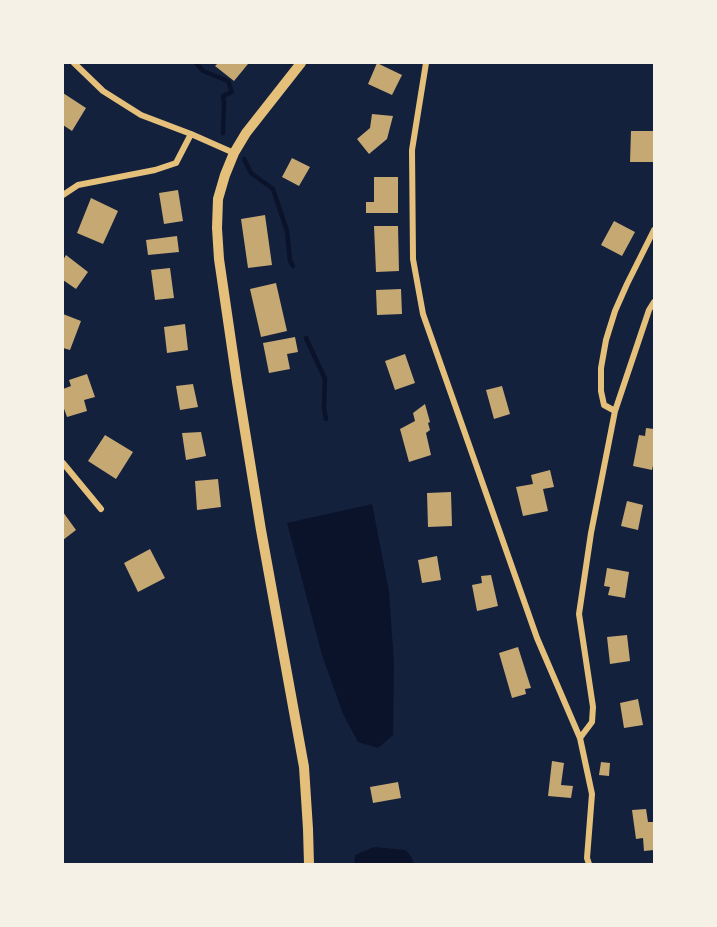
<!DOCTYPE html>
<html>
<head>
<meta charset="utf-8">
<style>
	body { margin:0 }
	#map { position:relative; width:717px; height:927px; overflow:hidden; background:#14213d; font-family:"DM Sans",sans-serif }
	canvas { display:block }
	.frame { position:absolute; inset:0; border:64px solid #f6f1e7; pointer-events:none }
</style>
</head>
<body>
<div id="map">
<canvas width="717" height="927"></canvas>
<div class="frame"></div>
</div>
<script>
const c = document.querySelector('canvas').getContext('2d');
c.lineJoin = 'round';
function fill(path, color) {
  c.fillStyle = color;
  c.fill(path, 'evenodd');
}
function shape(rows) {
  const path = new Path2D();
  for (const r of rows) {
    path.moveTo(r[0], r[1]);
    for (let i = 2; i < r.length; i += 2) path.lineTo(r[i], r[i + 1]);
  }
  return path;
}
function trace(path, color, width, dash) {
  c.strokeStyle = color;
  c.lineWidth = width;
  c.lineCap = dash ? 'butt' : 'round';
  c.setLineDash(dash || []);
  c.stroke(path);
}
fill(shape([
	[372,504,389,591,394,663,393,735,378,748,358,742,343,714,322,655,287,523],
	[374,847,406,850,412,858,414,864,354,864,355,855]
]), '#0b132b');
trace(shape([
	[196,63,203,71,228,81,232,92,223,96,224,104,223,133],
	[244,159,251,173,273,189,287,231,290,261,293,266],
	[306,338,325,379,324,408,326,419]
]), '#0b132b', 4.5);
fill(shape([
	[218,63,247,63,248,64,234,81,215,66],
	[377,63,402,75,392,95,368,84],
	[63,93,86,108,72,131,63,125],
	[372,114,393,116,387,139,369,154,357,139,370,128],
	[631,131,653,131,653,162,630,162],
	[292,158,310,167,299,186,282,177],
	[374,177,398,177,398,213,366,213,366,202,374,202],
	[178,190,183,221,164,224,159,193],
	[91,198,118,211,103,244,77,233],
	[265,215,272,265,248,268,241,219],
	[614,221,635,232,622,256,601,245],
	[374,226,398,226,399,271,376,272],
	[177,236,179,252,148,255,146,240],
	[66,255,88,272,76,289,63,280,63,260],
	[170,268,174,298,155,300,151,270],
	[276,283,287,331,261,337,250,289],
	[401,289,402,314,377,315,376,290],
	[63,314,81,321,70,350,63,348],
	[185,324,188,350,167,353,164,327],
	[295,337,298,352,287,354,290,369,269,373,263,343],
	[405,354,415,383,395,390,385,361],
	[87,374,95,397,84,400,87,411,67,417,63,406,63,389,71,386,69,380],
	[193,384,198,407,180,410,176,386],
	[502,386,510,414,494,419,486,390],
	[425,404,430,422,428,423,430,430,426,433,431,455,409,462,400,429,415,421,413,413],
	[646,428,654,429,654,461,652,470,633,466,639,435,645,436],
	[201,432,206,456,186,460,182,433],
	[105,435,133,452,116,479,88,461],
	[550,470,554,487,543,489,548,511,523,516,516,487,533,484,531,475],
	[218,479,221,507,197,510,195,481],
	[451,492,452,526,428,527,427,493],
	[627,501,643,505,638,530,621,526],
	[63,512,76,530,63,540],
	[150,549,165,578,138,592,124,563],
	[437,556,441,580,422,583,418,560],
	[607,568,629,572,625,598,608,595,610,587,604,586],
	[491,575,498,606,477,611,472,585,482,583,481,576],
	[627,635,630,661,610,664,607,637],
	[518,647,531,688,525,689,526,694,512,698,499,653],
	[638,699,643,725,624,728,620,703],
	[552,761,564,763,561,785,573,786,571,798,548,796],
	[601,762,610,763,609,776,599,775],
	[398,782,401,798,373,803,370,787],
	[646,809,648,822,654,822,654,850,644,851,643,838,636,839,632,810]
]), '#c6a872');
trace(shape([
	[74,63,103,91,141,115,191,134,234,153],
	[426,63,412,150,413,259,423,314,537,638,580,738,592,794,587,858,589,864],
	[63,195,78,185,155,170,176,163,191,134],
	[615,411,604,405,601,391,601,368,606,340,615,311,627,284,654,230],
	[63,463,101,509],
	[580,738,592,722,593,707,579,614,591,533,615,411,649,310,654,302]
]), '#e5c07b', 6);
trace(shape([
	[301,63,246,133,234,153,225,175,218,199,217,228,219,259,237,382,261,530,304,767,308,829,309,864]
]), '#e5c07b', 10);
</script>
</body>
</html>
